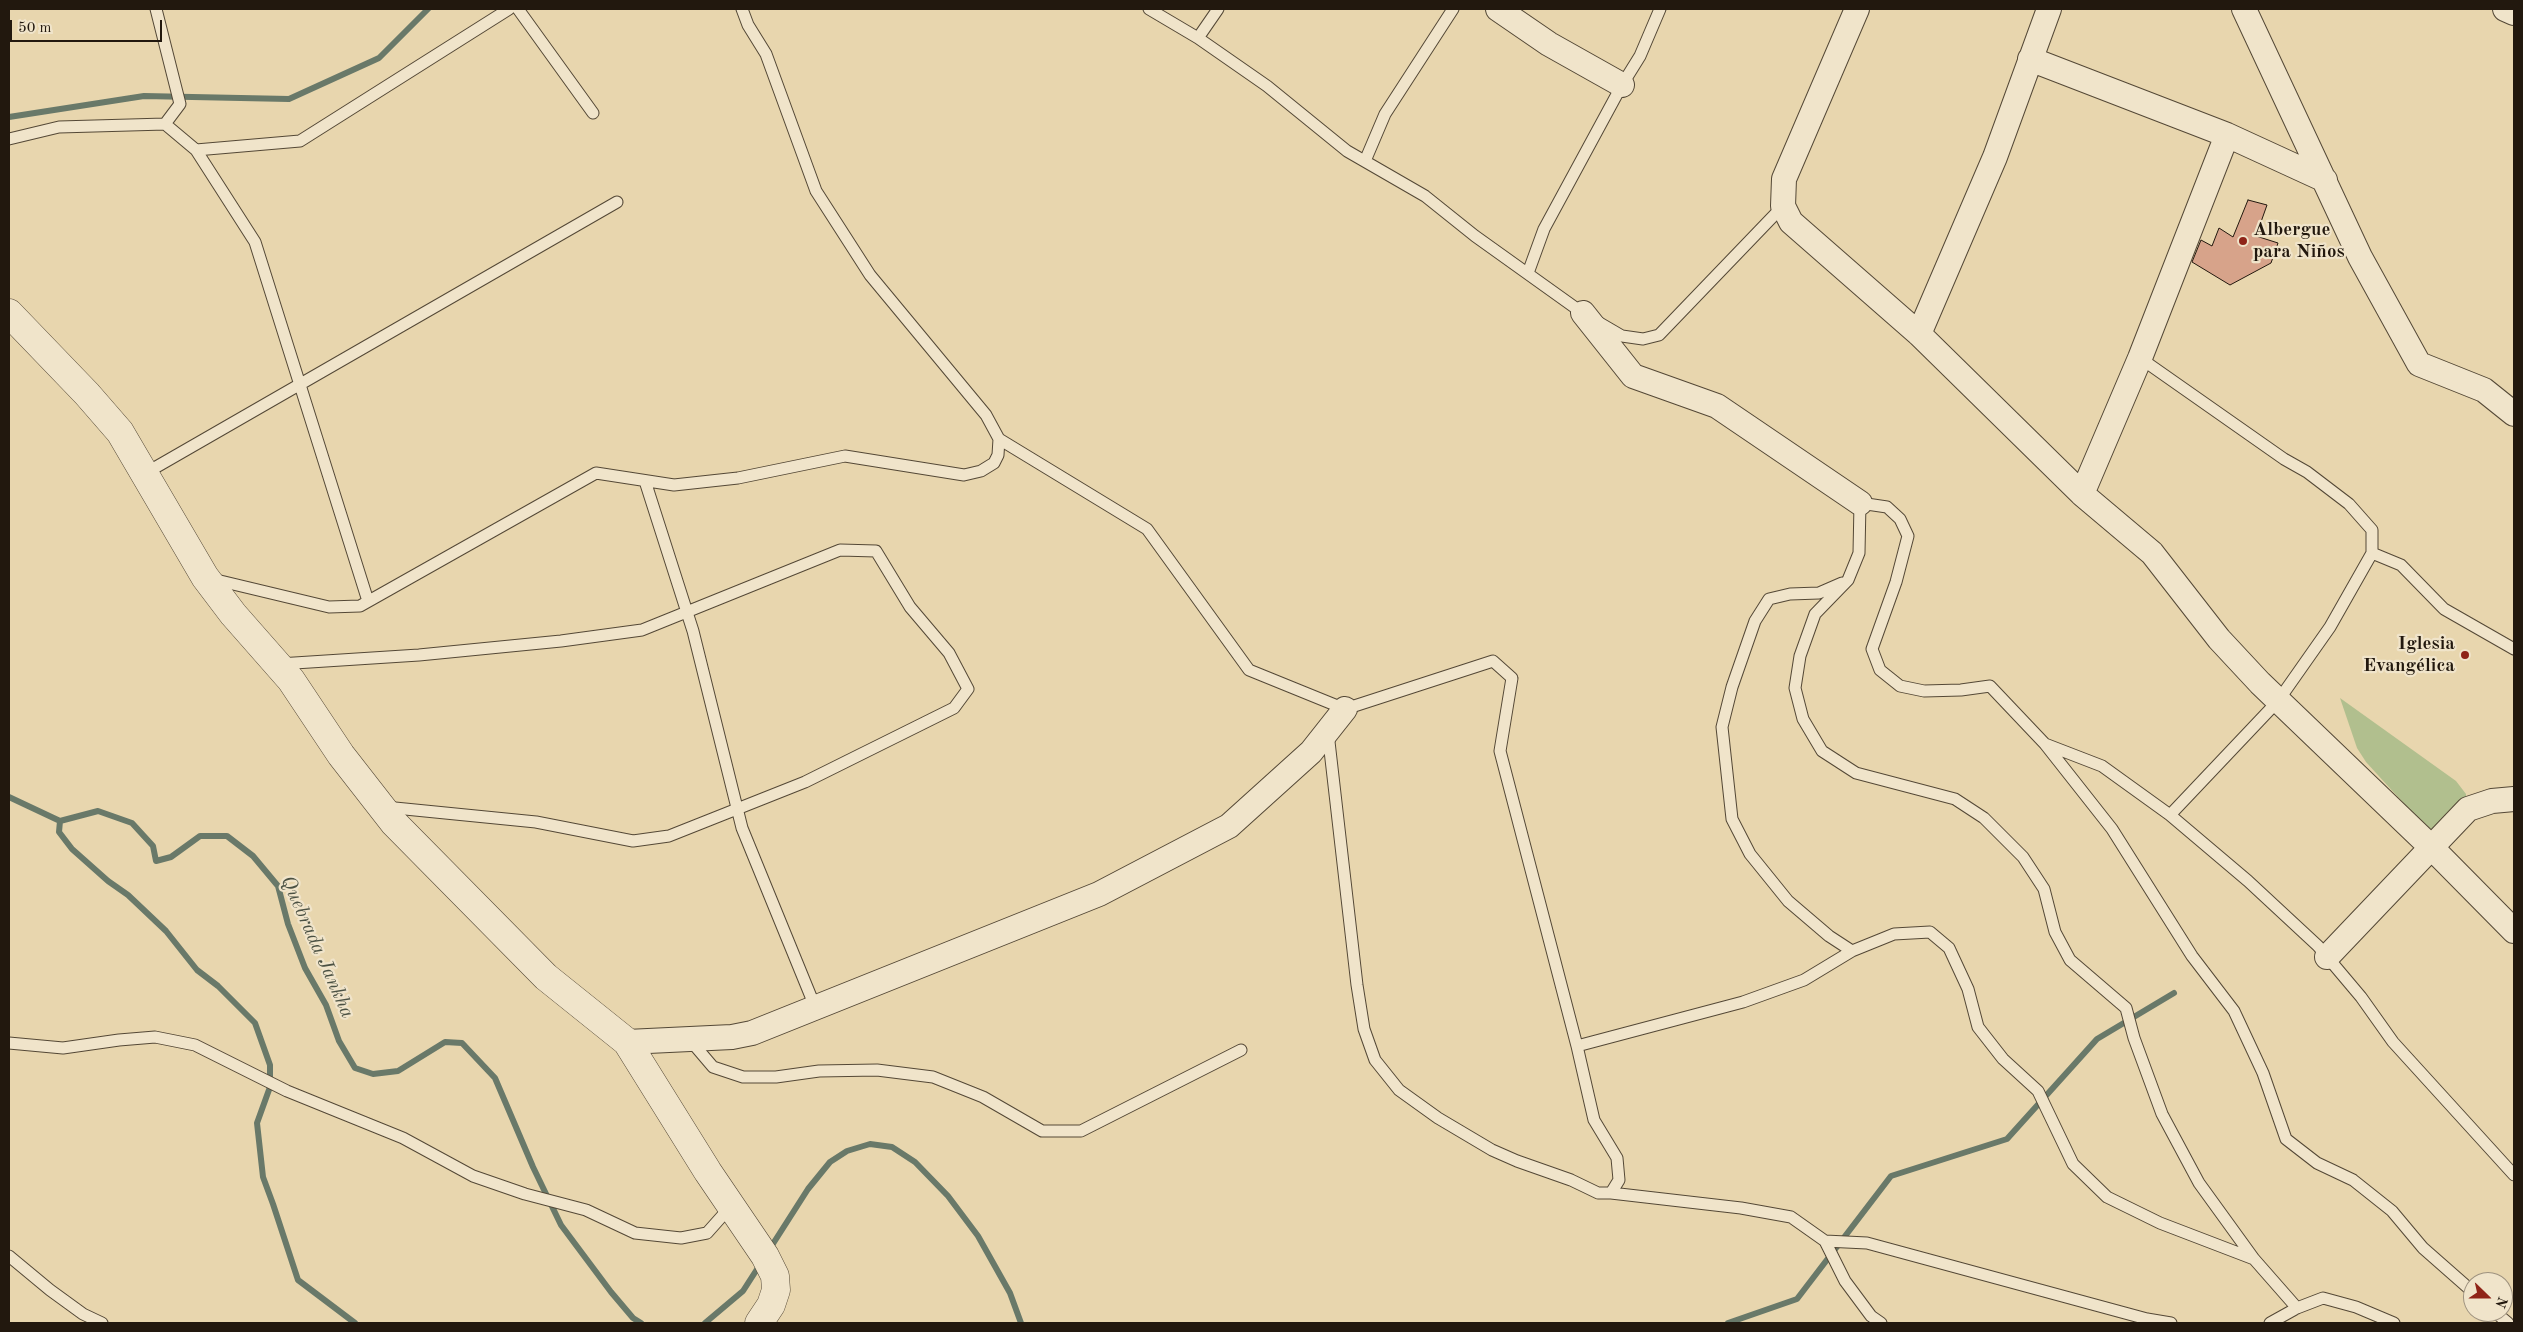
<!DOCTYPE html>
<html>
<head>
<meta charset="utf-8">
<style>
	body { margin:0 }
	#map { position:relative; width:2523px; height:1332px; overflow:hidden; background:#e8d6ae; font-family:"Old Standard TT",serif }
	canvas { display:block }
	.frame { position:absolute; inset:0; border:10px solid #22180e; pointer-events:none }
	.north { position:absolute; left:2463px; top:1272px; width:50px; height:50px; box-sizing:border-box; background:#f0e4ca; border:1px solid #9e927f; border-radius:50%; rotate:112deg; font-size:14px; font-weight:700; line-height:20px; text-align:center; color:#22180e }
	.north::after { content:''; display:block; margin:auto; width:18px; height:22px; background:#8f2418; clip-path:polygon(50% 0,100% 100%,50% 72%,0 100%) }
	.scale { position:absolute; left:10px; top:20px; width:152px; height:22px; box-sizing:border-box; border:2px solid #22180e; border-top:0; padding-left:6px; font-size:15px; line-height:18px; white-space:nowrap; color:#22180e; -webkit-text-stroke:4px #f0e4ca; paint-order:stroke }
</style>
</head>
<body>
<div id="map">
<canvas width="2523" height="1332"></canvas>
<div class="frame"></div>
<div class="north">N</div>
<div class="scale">50 m</div>
</div>
<script>
const c = document.querySelector('canvas').getContext('2d');
c.lineJoin = 'round';
function fill(path, color) {
  c.fillStyle = color;
  c.fill(path, 'evenodd');
}
function shape(rows) {
  const path = new Path2D();
  for (const r of rows) {
    path.moveTo(r[0], r[1]);
    for (let i = 2; i < r.length; i += 2) path.lineTo(r[i], r[i + 1]);
  }
  return path;
}
function trace(path, color, width, dash) {
  c.strokeStyle = color;
  c.lineWidth = width;
  c.lineCap = dash ? 'butt' : 'round';
  c.setLineDash(dash || []);
  c.stroke(path);
}
function drawText(font, color, halo, rows, align = 'center') {
  c.font = font + ' "Old Standard TT",serif';
  c.lineWidth = 4.5;
  c.setLineDash([]);
  c.textBaseline = 'middle';
  c.strokeStyle = halo;
  c.fillStyle = color;
  for (const [text, x, y, turn = 0] of rows) {
    c.save();
    c.translate(x, y);
    c.rotate((+turn || 0) * Math.PI / 180);
    c.textAlign = isNaN(turn) ? turn : align;
    if (halo) c.strokeText(text, 0, 0);
    c.fillText(text, 0, 0);
    c.restore();
  }
}
fill(shape([
	[2340,698,2456,781,2466,794,2466,801,2459,824,2429,831,2366,762,2357,748]
]), '#b1bf8e');
trace(shape([
	[9,117,144,96,289,99,379,58,428,9],
	[9,797,60,821,98,811,132,823,153,846,156,861,171,857,200,836,227,836,253,856,278,886,288,924,305,968,326,1005,339,1041,355,1068,373,1074,398,1071,445,1042,462,1043,495,1078,533,1167,561,1225,611,1292,633,1318,641,1323],
	[60,821,59,832,72,849,108,881,128,895,166,931,197,970,218,986,255,1023,270,1065,270,1087,257,1123,263,1177,273,1204,298,1280,355,1323],
	[769,1250,808,1189,830,1162,847,1151,870,1144,892,1147,915,1162,948,1196,978,1236,1010,1293,1021,1323],
	[705,1323,743,1291,761,1263],
	[1728,1323,1797,1299,1891,1176,2007,1139,2097,1039,2174,993]
]), '#697969', 6);
const building = shape([
	[2248,200,2267,205,2256,236,2278,243,2271,263,2230,285,2192,262,2201,240,2212,246,2219,228,2233,237,2248,200]
]);
fill(building, '#d7a38a');
trace(building, '#22180e', 1);
const service = shape([
	[156,9,180,104,165,124],
	[518,9,593,113],
	[1149,9,1198,38,1267,86,1347,151,1425,196,1475,236,1584,314],
	[1198,38,1218,9],
	[9,139,59,127,165,124,196,150,255,242,368,601],
	[196,150,300,141,509,9],
	[1365,161,1385,114,1453,9],
	[1528,273,1544,229,1622,85,1640,56,1660,9],
	[1598,322,1622,336,1643,339,1659,335,1783,206],
	[2140,358,2284,459,2307,472,2349,504,2372,530,2372,553,2330,627,2278,701,2170,815],
	[999,439,1147,529,1249,670,1345,709,1493,661,1512,678,1500,751,1577,1046,1594,1120,1617,1158,1619,1180,1611,1193,1598,1193,1571,1180,1517,1161,1492,1150,1438,1118,1399,1090,1375,1060,1364,1029,1357,985,1328,733],
	[144,474,617,202],
	[645,481,693,631,742,828,816,1009],
	[2372,553,2401,565,2444,609,2514,649],
	[212,579,329,607,360,606,596,473,674,485,738,478,845,456,964,475,981,471,994,463,998,455,999,439,986,415,870,275,816,191,766,54,748,25,742,9],
	[1842,583,1819,593,1790,594,1769,599,1755,621,1732,687,1722,727,1732,819,1750,854,1788,901,1829,936,1852,951],
	[279,664,419,655,561,641,642,630,840,550,876,551,910,607,949,653,968,689,954,708,805,782,669,836,633,841,536,822,385,807],
	[2045,744,2102,766,2170,815,2248,881,2318,946,2361,997,2393,1042,2514,1175],
	[690,1040,713,1067,743,1077,776,1077,819,1071,877,1070,933,1077,983,1097,1042,1131,1081,1131,1241,1050],
	[9,1043,63,1048,119,1040,155,1037,195,1045,287,1091,403,1138,473,1176,525,1194,586,1210,635,1233,681,1238,707,1233,731,1206],
	[1577,1046,1743,1002,1804,980,1852,951,1894,934,1930,932,1949,948,1968,989,1978,1027,2003,1059,2038,1091,2073,1164,2107,1197,2160,1223,2254,1259],
	[1611,1193,1741,1208,1791,1217,1825,1241,1845,1281,1871,1316,1881,1323],
	[1825,1241,1867,1243,2147,1319,2171,1323],
	[9,1256,50,1290,83,1314,102,1323],
	[2297,1308,2254,1259,2199,1183,2162,1114,2134,1038,2126,1008,2070,960,2055,932,2044,889,2023,857,1984,818,1955,799,1856,773,1822,751,1803,719,1795,688,1800,656,1815,614,1848,580,1859,553,1860,503,1887,507,1900,519,1908,536,1896,582,1872,649,1880,670,1900,686,1924,691,1961,690,1990,686,2045,744,2112,829,2192,956,2234,1011,2263,1073,2286,1139,2317,1163,2353,1180,2392,1211,2423,1248,2473,1292],
	[2495,1312,2508,1323],
	[2270,1323,2297,1308,2323,1298,2356,1307,2394,1323]
]);
const minor = shape([
	[1498,9,1549,44,1622,85],
	[1857,9,1784,179,1783,206,1791,222,1919,334,2082,494,2152,553,2219,639,2260,683,2431,847,2514,931],
	[2244,9,2360,257,2419,364,2484,390,2514,414],
	[2505,9,2514,13],
	[2030,59,2227,135,2325,180],
	[1583,313,1633,376,1717,406,1860,503],
	[1919,334,1995,157,2049,9],
	[2082,494,2140,358,2227,135],
	[2327,957,2468,809,2492,801,2514,799],
	[627,1042,732,1037,752,1033,1099,894,1229,826,1311,752,1345,709]
]);
const tertiary = shape([
	[9,313,87,394,120,432,205,577,233,614,291,680,341,755,394,823,546,977,627,1042,708,1172,765,1256,775,1276,776,1290,771,1305,759,1323]
]);
trace(service, '#544836', 13);
trace(minor, '#544836', 26);
trace(tertiary, '#544836', 29);
trace(service, '#f0e4ca', 11);
trace(minor, '#f0e4ca', 24);
trace(tertiary, '#f0e4ca', 28);
for (const [x, y, r, color] of [
	[2243,241,5,"#8f2418"],
	[2465,655,5,"#8f2418"]
]) {
  const dot = new Path2D();
  dot.arc(x, y, r, 0, 2 * Math.PI);
  c.fillStyle = color;
  c.fill(dot);
  trace(dot, '#f0e4ca', 2);
}
drawText('bold 19px', '#22180e', '#f0e4ca', [
	["Albergue",2253,230],
	["para Niños",2253,252],
	["Iglesia",2455,644,"right"],
	["Evangélica",2455,666,"right"]
], 'left');
drawText('italic 20px', '#4b5143', '#f0e4ca', [
	["Quebrada Jankha",317,947,66]
]);
</script>
</body>
</html>
